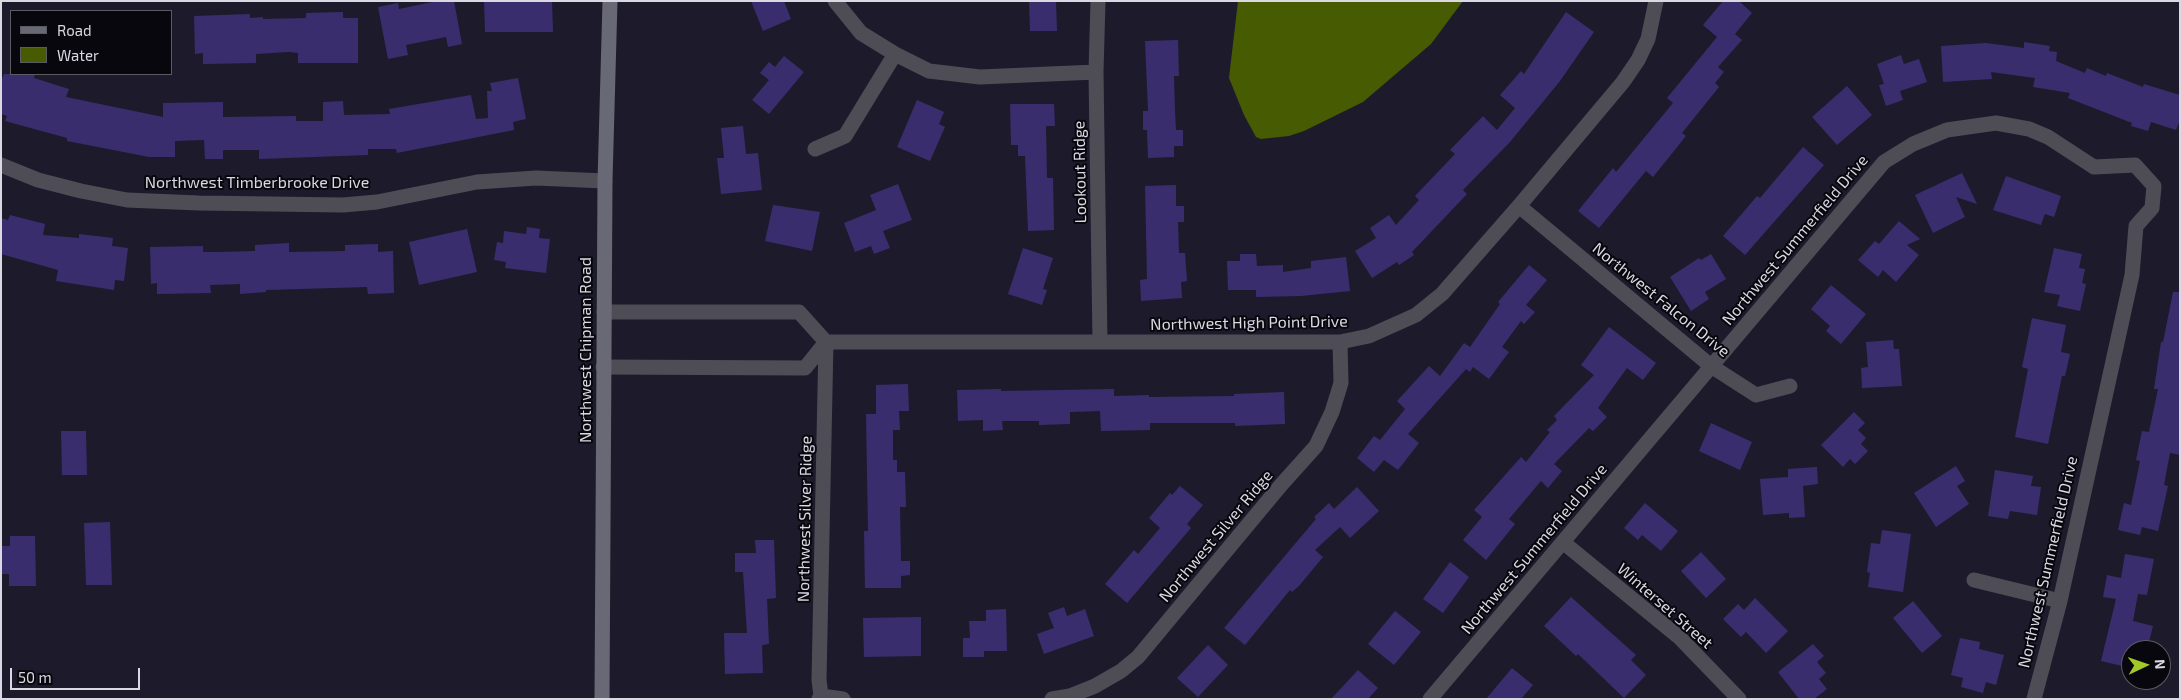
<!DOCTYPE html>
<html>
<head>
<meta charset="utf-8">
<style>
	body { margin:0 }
	#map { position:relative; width:2181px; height:700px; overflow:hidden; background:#1d1b2b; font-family:"Exo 2",sans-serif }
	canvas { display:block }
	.frame { position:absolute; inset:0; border:2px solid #d9d8e3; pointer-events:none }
	.legend { position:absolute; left:10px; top:10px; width:162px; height:65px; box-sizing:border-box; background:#07070d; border:1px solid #5b5b63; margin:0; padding:6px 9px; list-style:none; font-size:15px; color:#d9d8e3 }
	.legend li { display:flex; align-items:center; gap:10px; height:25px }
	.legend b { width:25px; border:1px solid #5b5b63 }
	.north { position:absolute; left:2121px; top:640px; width:50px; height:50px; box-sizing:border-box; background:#07070d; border:1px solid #5b5b63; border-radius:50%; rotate:87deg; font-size:14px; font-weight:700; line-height:20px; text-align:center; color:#d9d8e3 }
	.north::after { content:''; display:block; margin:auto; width:18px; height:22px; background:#a2c929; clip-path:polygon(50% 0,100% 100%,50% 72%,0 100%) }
	.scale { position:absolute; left:10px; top:668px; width:130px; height:22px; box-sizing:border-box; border:2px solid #d9d8e3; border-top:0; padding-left:6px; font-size:15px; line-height:18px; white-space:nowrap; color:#d9d8e3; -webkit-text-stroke:4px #07070d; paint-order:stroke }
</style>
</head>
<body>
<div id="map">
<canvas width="2181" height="700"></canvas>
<div class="frame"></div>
<ul class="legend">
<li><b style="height:6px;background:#696875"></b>Road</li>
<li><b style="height:14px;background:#475b03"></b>Water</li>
</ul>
<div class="north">N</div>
<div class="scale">50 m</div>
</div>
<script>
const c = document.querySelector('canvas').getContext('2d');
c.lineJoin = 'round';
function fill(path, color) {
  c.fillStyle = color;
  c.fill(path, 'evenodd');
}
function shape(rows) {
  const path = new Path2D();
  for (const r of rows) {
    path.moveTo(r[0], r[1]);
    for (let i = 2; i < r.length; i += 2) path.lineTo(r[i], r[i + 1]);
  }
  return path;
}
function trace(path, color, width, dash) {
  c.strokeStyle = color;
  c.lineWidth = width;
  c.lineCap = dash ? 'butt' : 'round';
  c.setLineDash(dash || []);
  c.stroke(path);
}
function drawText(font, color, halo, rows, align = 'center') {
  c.font = font + ' "Exo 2",sans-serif';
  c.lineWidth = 4;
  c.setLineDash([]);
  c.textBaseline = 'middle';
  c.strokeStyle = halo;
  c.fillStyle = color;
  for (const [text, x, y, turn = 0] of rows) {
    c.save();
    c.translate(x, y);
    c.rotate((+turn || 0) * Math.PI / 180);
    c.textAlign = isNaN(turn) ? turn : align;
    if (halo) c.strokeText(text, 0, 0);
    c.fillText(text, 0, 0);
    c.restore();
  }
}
fill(shape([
	[1238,1,1463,1,1431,44,1363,102,1304,131,1289,136,1261,139,1256,137,1244,115,1229,78]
]), '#475b03');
fill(shape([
	[437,1,454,1,462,44,448,47,446,37,406,45,408,55,388,59,378,7,398,3,399,9],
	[484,1,552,1,553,32,485,32],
	[751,1,784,1,791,19,763,31],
	[1029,1,1056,1,1057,31,1030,31],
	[1723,1,1739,1,1752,13,1735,34,1742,40,1718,67,1724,72,1715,83,1719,87,1682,133,1686,136,1653,177,1646,171,1599,228,1578,211,1613,168,1616,172,1673,103,1667,98,1717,37,1703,25],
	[343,12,343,18,358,18,358,63,298,63,298,53,289,52,256,54,256,63,203,64,203,53,195,54,194,16,250,14,250,18,263,17,263,19,306,18,306,13],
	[1566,12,1594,32,1560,81,1510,142,1463,190,1467,194,1412,252,1414,255,1399,265,1397,262,1372,278,1355,251,1376,238,1370,228,1389,215,1396,225,1419,200,1415,196,1455,154,1450,150,1483,116,1497,130,1515,108,1500,95,1521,71,1524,74],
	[1178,40,1179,76,1174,76,1175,111,1176,130,1183,130,1183,146,1174,146,1174,157,1148,158,1147,130,1143,130,1143,111,1148,111,1145,41],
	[2024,42,2050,46,2049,51,2057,52,2056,61,2085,73,2087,68,2106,76,2107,73,2143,87,2144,84,2180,95,2180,120,2176,130,2151,122,2148,131,2131,126,2132,123,2068,98,2070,93,2033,87,2035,78,1991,72,1992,79,1943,82,1941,46,1986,43,2024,48],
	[1901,55,1904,64,1919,59,1927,82,1900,91,1903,100,1886,106,1879,85,1884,84,1877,64],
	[784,56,804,72,769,114,752,100,769,80,760,73,769,62,775,67],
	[4,74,35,74,34,78,69,89,66,97,163,117,163,103,223,102,223,117,296,116,296,121,323,121,323,102,343,101,344,115,390,114,389,109,471,95,476,119,488,118,487,91,492,91,490,83,518,78,526,119,513,122,514,130,397,153,396,149,368,149,368,155,259,159,259,150,223,150,223,159,205,159,204,140,175,141,175,157,149,157,67,141,67,138,5,121,7,116,1,114,1,81],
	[1847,86,1872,115,1837,145,1812,117],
	[917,100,944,112,939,124,945,127,930,161,897,147],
	[1010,104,1054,104,1055,126,1046,126,1047,178,1053,178,1054,230,1028,231,1025,156,1018,156,1018,145,1011,145],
	[743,126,746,154,758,153,762,190,721,194,717,158,724,158,721,128],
	[1803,147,1824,165,1745,255,1723,236,1757,196,1760,198],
	[1962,173,1977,204,1956,197,1965,217,1933,233,1915,195],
	[2006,176,2061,196,2054,217,2045,214,2041,225,1993,210],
	[898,184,912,220,883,231,890,248,874,254,871,246,855,252,844,223,876,210,870,195],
	[1176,185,1176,206,1184,206,1184,222,1178,222,1179,253,1185,253,1187,281,1181,282,1182,298,1141,301,1140,280,1147,279,1145,186],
	[773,205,820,212,812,251,765,241],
	[10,215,45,224,43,235,79,238,79,234,113,238,112,246,128,248,124,281,115,280,114,290,56,281,58,270,1,254,1,218,8,220],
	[1899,221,1920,239,1907,245,1919,255,1896,282,1883,270,1878,277,1858,260,1875,241,1879,244],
	[527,227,540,229,539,238,550,239,546,273,505,268,506,262,494,260,497,242,503,243,504,231,526,234],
	[467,229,477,272,419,285,409,242],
	[289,243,289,252,345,251,345,245,378,244,378,252,393,251,394,293,368,294,367,287,266,290,266,292,240,294,240,284,210,285,211,293,157,294,157,283,151,284,150,247,203,246,203,252,217,252,255,251,255,245],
	[1023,248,1053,258,1043,289,1047,290,1042,305,1008,294],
	[2054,248,2082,254,2079,268,2085,269,2082,283,2086,284,2080,311,2057,306,2060,295,2044,292],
	[1240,254,1256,254,1257,266,1283,265,1283,272,1311,268,1311,261,1346,257,1350,291,1301,296,1256,297,1256,290,1228,290,1227,261,1240,261],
	[1711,254,1726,279,1705,292,1709,299,1691,311,1670,277,1699,258,1701,260],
	[1529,265,1547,280,1526,305,1535,312,1524,324,1521,321,1502,347,1509,352,1489,379,1473,367,1470,372,1466,369,1408,434,1419,443,1398,470,1384,460,1374,472,1357,458,1374,436,1380,440,1405,409,1397,401,1429,366,1440,376,1464,343,1470,347,1500,304,1498,302],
	[1831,285,1866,314,1841,344,1826,331,1830,326,1811,309],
	[2173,292,2180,292,2180,455,2170,453,2164,485,2168,486,2158,531,2142,527,2140,535,2118,530,2124,503,2131,505,2140,461,2136,460,2142,431,2149,432,2158,389,2154,389,2161,342,2163,342],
	[2032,318,2066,325,2061,352,2070,354,2065,376,2062,376,2048,444,2015,437,2028,369,2022,367],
	[1609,327,1656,363,1643,380,1627,368,1598,408,1607,417,1593,431,1589,428,1554,464,1562,471,1548,488,1541,481,1509,519,1515,524,1486,560,1463,540,1482,517,1474,510,1521,457,1526,462,1550,432,1547,430,1557,420,1554,416,1594,375,1581,365],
	[1893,340,1894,349,1899,349,1902,386,1862,388,1861,368,1868,367,1866,342],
	[908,384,909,411,899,411,900,430,893,430,893,460,897,460,897,472,905,472,906,507,900,507,901,561,910,561,910,575,901,576,901,588,865,588,864,531,868,531,866,414,876,414,876,385],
	[1001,389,1001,391,1114,389,1114,396,1149,395,1149,397,1234,396,1234,394,1284,392,1285,424,1235,426,1235,423,1150,423,1150,430,1101,431,1100,411,1070,412,1070,424,1039,425,1039,421,1002,421,1003,430,983,431,983,420,958,421,957,390],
	[1854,412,1865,423,1858,430,1866,438,1861,444,1868,451,1855,464,1850,459,1843,467,1821,445],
	[1711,423,1752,442,1740,470,1699,451],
	[61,431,86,431,87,475,62,475],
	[1956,466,1965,481,1957,486,1969,504,1936,527,1914,493],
	[1817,467,1818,484,1803,486,1805,517,1789,518,1789,513,1763,515,1760,479,1788,477,1788,469],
	[1995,470,2033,476,2031,486,2041,487,2037,515,2010,511,2008,519,1988,516],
	[1180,486,1203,505,1187,524,1191,528,1127,603,1105,584,1134,550,1138,554,1160,528,1149,518,1170,493,1172,495],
	[1357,487,1379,511,1350,538,1340,527,1315,550,1323,557,1299,586,1292,592,1290,590,1245,645,1224,628,1316,519,1314,517,1329,503,1334,509],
	[1645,503,1678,531,1661,551,1642,535,1638,540,1624,528],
	[110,522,112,585,86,585,84,523],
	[1882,530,1911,534,1903,592,1868,587,1870,573,1867,572,1871,543,1880,544],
	[10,536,35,536,36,586,9,586,9,574,1,574,1,546,10,546],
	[755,540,774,540,776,598,767,599,769,644,762,645,763,673,725,674,724,633,747,633,743,572,735,572,735,553,756,553],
	[1701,552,1726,579,1706,598,1681,571],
	[2125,554,2154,559,2147,595,2138,594,2133,621,2153,626,2147,650,2131,650,2131,668,2101,661,2116,599,2103,597,2107,575,2121,578],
	[1450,562,1469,577,1443,613,1423,599],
	[1571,597,1636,655,1631,660,1646,675,1624,698,1578,654,1576,656,1544,626],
	[1755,598,1788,631,1766,653,1746,632,1741,637,1723,619,1738,604,1744,610],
	[1913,601,1942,636,1922,653,1893,618],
	[1064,607,1067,616,1085,609,1094,636,1044,654,1037,634,1054,628,1048,613],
	[1006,609,1007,651,984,651,984,657,963,657,963,638,970,638,969,621,986,621,986,610],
	[1395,611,1421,632,1394,665,1368,644],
	[921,617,921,656,864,657,863,618],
	[1960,638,1980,642,1979,649,2004,655,1996,685,1986,682,1983,693,1961,687,1963,678,1951,675],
	[1813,644,1824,656,1817,662,1826,673,1819,679,1827,689,1814,699,1799,699,1778,672],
	[1208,645,1228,665,1198,697,1177,678],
	[1512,668,1533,685,1521,699,1486,699],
	[1358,670,1378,688,1368,699,1331,699]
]), '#3a2d6d');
trace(shape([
	[835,1,861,33,895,54,929,71,980,77,1096,72],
	[1098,1,1096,72,1100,342],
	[815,149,845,136,895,54],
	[1,165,38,180,81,191,127,200,199,203,343,205,377,202,477,182,536,178,605,181],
	[1519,206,1711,366,1756,395,1790,386],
	[604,312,799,312,826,342,1340,342,1369,336,1416,315,1442,294,1519,206,1623,82,1638,60,1648,39,1656,1],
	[603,367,805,368,826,342],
	[1564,543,1680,638,1739,699],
	[1974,580,2060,601],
	[821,696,819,680,826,342],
	[819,699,821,696,843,699],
	[1052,699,1070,696,1095,686,1121,671,1138,657,1281,485,1316,446,1332,412,1341,383,1340,342],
	[1430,699,1884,162,1913,144,1947,130,1996,123,2029,129,2048,137,2094,167,2135,165,2154,186,2152,208,2136,226,2132,275,2060,601,2034,699]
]), '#4e4d56', 15);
trace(shape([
	[602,699,605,181,610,1]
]), '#696875', 15);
drawText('16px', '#d9d8e3', '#07070d', [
	["Lookout Ridge",1080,172,-91],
	["Northwest Timberbrooke Drive",257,183],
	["Northwest Summerfield Drive",1795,240,-50],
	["Northwest Falcon Drive",1661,300,39],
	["Northwest High Point Drive",1249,323,-1],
	["Northwest Chipman Road",586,350,-90],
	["Northwest Silver Ridge",805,519,-89],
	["Northwest Silver Ridge",1216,536,-50],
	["Northwest Summerfield Drive",1534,549,-50],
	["Northwest Summerfield Drive",2048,562,-77],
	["Winterset Street",1665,606,41]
]);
</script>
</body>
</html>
